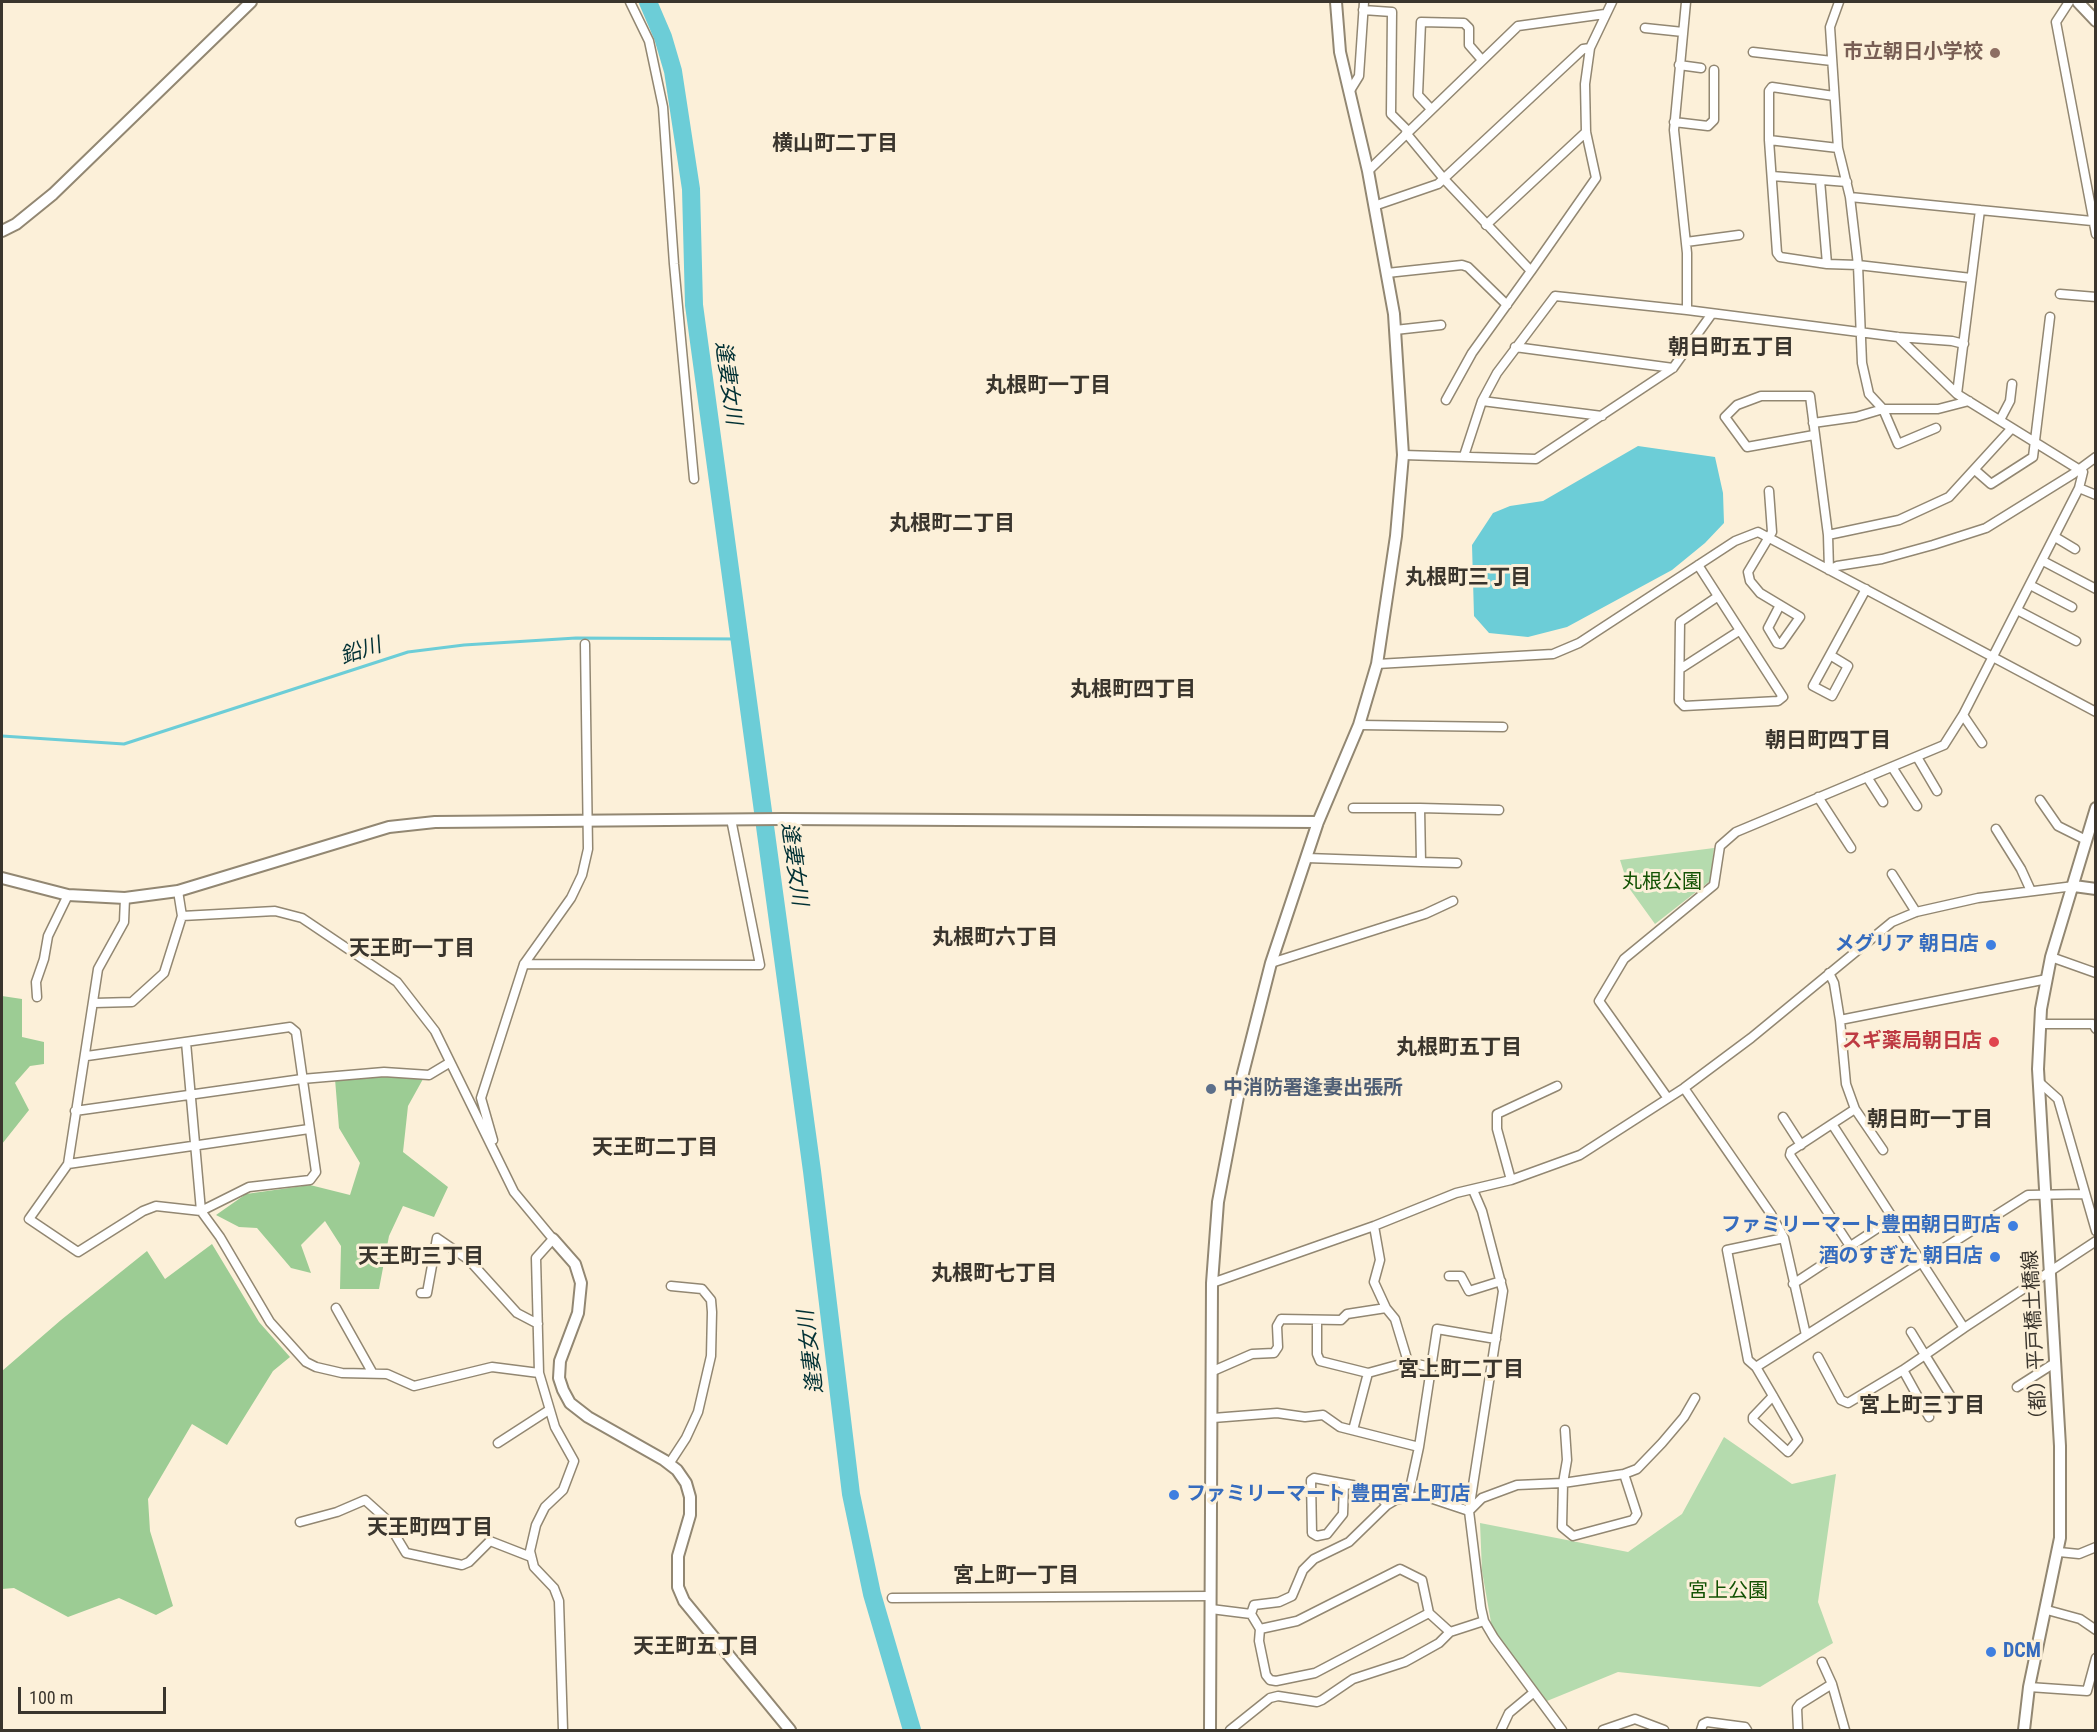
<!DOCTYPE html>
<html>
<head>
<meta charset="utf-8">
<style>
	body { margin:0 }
	#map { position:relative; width:2097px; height:1732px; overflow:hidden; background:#fcf0d9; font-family:"Roboto Condensed",sans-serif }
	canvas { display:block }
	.frame { position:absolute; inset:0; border:3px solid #3a352d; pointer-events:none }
	.scale { position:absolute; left:18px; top:1687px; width:148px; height:27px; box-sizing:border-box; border:3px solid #3a352d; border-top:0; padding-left:8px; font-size:18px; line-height:21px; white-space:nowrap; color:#3a352d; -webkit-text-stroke:4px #fcf0d9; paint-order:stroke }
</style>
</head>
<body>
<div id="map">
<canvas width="2097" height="1732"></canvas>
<div class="frame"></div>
<div class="scale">100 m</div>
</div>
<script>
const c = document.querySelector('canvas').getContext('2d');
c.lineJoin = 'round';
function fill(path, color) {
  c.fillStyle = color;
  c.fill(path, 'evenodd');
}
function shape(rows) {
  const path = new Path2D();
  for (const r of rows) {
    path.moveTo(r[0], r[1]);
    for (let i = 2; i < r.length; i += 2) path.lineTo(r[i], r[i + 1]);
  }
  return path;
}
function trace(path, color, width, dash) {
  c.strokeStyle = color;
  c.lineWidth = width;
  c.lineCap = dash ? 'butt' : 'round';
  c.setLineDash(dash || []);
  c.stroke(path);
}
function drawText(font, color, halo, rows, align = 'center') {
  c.font = font + ' "Roboto Condensed","Noto Sans JP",sans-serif';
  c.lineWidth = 6;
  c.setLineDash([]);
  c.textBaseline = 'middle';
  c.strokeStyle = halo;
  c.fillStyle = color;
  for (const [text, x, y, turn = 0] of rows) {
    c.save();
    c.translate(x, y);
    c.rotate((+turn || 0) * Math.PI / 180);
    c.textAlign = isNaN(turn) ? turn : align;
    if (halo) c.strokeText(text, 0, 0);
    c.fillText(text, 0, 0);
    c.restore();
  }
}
fill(shape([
	[1714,848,1710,881,1655,924,1629,888,1620,860],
	[1724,1437,1792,1484,1836,1474,1818,1602,1833,1643,1760,1687,1618,1672,1547,1701,1492,1628,1482,1571,1480,1523,1628,1552,1682,1514]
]), '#b5dbae');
fill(shape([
	[2,996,22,999,22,1037,44,1042,44,1064,30,1066,15,1083,29,1110,2,1144],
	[385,1074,423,1079,408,1106,403,1152,448,1187,434,1217,403,1206,389,1236,379,1289,340,1289,341,1246,325,1221,301,1245,311,1273,291,1268,257,1228,239,1227,216,1215,246,1194,310,1185,350,1195,360,1163,339,1128,335,1079],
	[212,1244,259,1322,290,1357,273,1371,227,1445,192,1424,148,1499,150,1531,173,1606,156,1615,119,1598,68,1617,14,1588,2,1589,2,1371,61,1320,147,1251,165,1279]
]), '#9ccc94');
fill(shape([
	[1638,446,1715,457,1723,493,1724,523,1705,543,1672,570,1567,627,1528,637,1489,633,1474,616,1472,545,1493,513,1510,506,1543,501]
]), '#6ccdd7');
trace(shape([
	[2,736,124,744,408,652,464,645,576,638,740,639]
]), '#6ccdd7', 3);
trace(shape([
	[648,2,663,37,673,71,691,189,694,305,812,1171,851,1494,872,1594,912,1730]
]), '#6ccdd7', 18);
const minor = shape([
	[630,2,649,41,663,107,674,264,694,479],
	[1686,2,1674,130,1687,253,1687,310],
	[1839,2,1830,27,1838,148,1850,197,1858,265,1862,363,1869,394,1883,409,1938,409,1969,401],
	[2069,2,2056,22,2096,234],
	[1363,10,1392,12,1391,114,1408,131],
	[1645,28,1683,32],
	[1753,52,1832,61],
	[1679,65,1701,68],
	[1351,89,1359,76,1364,2],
	[1834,96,1772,87,1769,91,1769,140,1777,253,1780,257,1827,264,1858,265,1971,278],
	[1431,109,1418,95,1421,22,1464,23,1469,28,1469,45,1482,60],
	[1674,122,1708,126,1714,120,1714,70],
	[1406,133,1444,179,1531,271,1596,178,1586,132,1585,84,1590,48,1612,2],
	[1769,140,1838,148],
	[1368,171,1518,26,1605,14],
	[1772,176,1847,182],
	[1820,180,1827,264],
	[1850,197,1980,210,1957,394],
	[1374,206,1438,184,1583,49,1590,48],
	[1980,210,2092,221],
	[1486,225,1586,132],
	[1686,242,1739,235],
	[1387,273,1462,265,1468,267,1507,305],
	[2060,294,2096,297],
	[1395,330,1441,325],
	[1515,347,1673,368],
	[1446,400,1472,353,1531,271],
	[1482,401,1602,416],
	[2000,420,2010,401,2012,384],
	[1813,423,1856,417,1883,409,1898,444,1936,428],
	[1814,435,1747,447,1725,417,1737,405,1761,396,1810,396,1828,535,1829,570],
	[1403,455,1536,459,1673,368,1711,315],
	[1464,456,1482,401,1497,373,1555,296,1687,310,1898,337,1952,341,1964,344],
	[1975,470,1991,484,2033,457,2050,317],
	[2079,488,2096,495],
	[1769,491,1772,532,1748,572,1750,581,1760,593,1800,617,1781,644,1777,643,1768,628,1780,605],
	[1828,535,1899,520,1949,497,2012,428],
	[2055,537,2075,549],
	[2043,561,2096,589],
	[1698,565,1783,697,1778,701,1684,706,1679,701,1680,622,1717,597],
	[1829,570,1837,566,1882,559,1933,545,1986,528,2073,474,2096,457],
	[2030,585,2072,607],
	[2017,610,2076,641],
	[1830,655,1848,666,1832,696,1813,686,1830,655,1866,589],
	[1377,664,1553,654,1579,643,1735,541,1758,532,2096,712],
	[1680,669,1739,631],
	[1963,715,1982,743],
	[1359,725,1503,727],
	[1917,757,1937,791],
	[1892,767,1917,806],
	[1867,777,1883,802],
	[1818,797,1851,848],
	[2040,800,2058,826,2086,840],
	[1353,808,1420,808],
	[1996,829,2021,869,2031,891],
	[1307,858,1421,862,1420,808,1499,810],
	[1421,862,1457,863],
	[1892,874,1916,912],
	[178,891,182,916,275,911,302,918,397,982,435,1031,514,1192,553,1239,536,1258,539,1373,555,1427,574,1461,563,1490,545,1507,536,1525,530,1551,534,1567,554,1588,559,1601,563,1730],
	[2051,957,2096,973],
	[1271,963,1425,914,1453,901],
	[524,964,760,965,731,819],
	[1829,973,1834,983,1840,1020,1846,1084,1855,1109,1832,1124,1964,1328,2096,1241],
	[37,997,36,982,44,959,48,936,68,895],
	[94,1003,132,1002,164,973,182,916],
	[1840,1020,2047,979],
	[2040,1024,2093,1024,2096,1029],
	[186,1042,201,1211,220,1237,270,1322,306,1362,316,1367,342,1373,387,1374,414,1386,492,1367,539,1373],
	[87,1056,290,1027,296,1032,316,1172,310,1180,249,1187,201,1211,156,1206,143,1211,78,1252,29,1219,68,1164,98,969,124,922,125,898],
	[2039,1082,2058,1099,2096,1231],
	[1684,1088,1771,1214,1784,1238,1806,1335],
	[1667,1097,1599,1001,1624,959,1714,885,1720,846,1736,832,1944,745,1963,715,2079,488,2083,472,1957,394,1898,337],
	[1855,1109,1883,1150],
	[75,1111,302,1079,384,1072,429,1075,449,1063],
	[1783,1117,1801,1145],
	[1832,1124,1791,1151,1790,1155,1850,1246],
	[493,1140,481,1098,524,964,571,898,582,875,588,849,585,644],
	[68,1164,309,1129],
	[1511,1180,1497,1129,1497,1114,1557,1086],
	[1473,1190,1482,1211,1503,1291,1469,1511,1481,1608,1484,1621,1494,1638,1562,1730],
	[1784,1238,1727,1250,1748,1360,1756,1367,2028,1195,2083,1194],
	[1449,1276,1461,1276,1469,1291,1501,1281],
	[1212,1283,1374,1226,1456,1193,1511,1180,1580,1155,1684,1088,1751,1038,1892,922,1916,912,1978,898,2074,886],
	[1793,1284,1893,1218],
	[421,1293,427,1293,437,1238,469,1260,517,1313,538,1324],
	[336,1308,372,1372],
	[1386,1308,1395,1319,1408,1362],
	[1317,1320,1317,1354,1320,1361,1368,1373],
	[1911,1332,1925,1355,1903,1370,1929,1417],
	[1818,1357,1841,1400,1848,1403,1903,1370],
	[1756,1367,1773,1396,1798,1440,1788,1452,1753,1420,1753,1417,1773,1396],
	[1213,1371,1252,1354,1274,1353,1278,1347,1277,1326,1281,1319,1341,1320,1347,1314,1386,1308,1374,1282,1380,1260,1374,1226],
	[2017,1387,2053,1364],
	[1953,1400,1925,1355,1964,1328],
	[1213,1418,1277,1413,1305,1417,1323,1415,1340,1427,1419,1447,1408,1498,1424,1496,1469,1511],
	[1353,1430,1368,1373,1408,1362,1431,1367],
	[1565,1430,1567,1460,1563,1483,1624,1474,1637,1469,1662,1443,1684,1417,1695,1398],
	[498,1443,549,1410],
	[1419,1447,1437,1329,1496,1339],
	[669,1464,686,1438,698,1412,711,1356,712,1312,711,1300,702,1289,671,1286],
	[1344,1484,1343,1514,1327,1534,1317,1536,1312,1533,1311,1480,1314,1478,1374,1489,1387,1505,1397,1499,1408,1498],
	[1469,1511,1482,1498,1517,1485,1563,1483,1562,1527,1573,1536,1633,1520,1637,1514,1624,1474],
	[300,1522,337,1512,365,1500,385,1518,406,1553,462,1565,469,1562,490,1541,531,1557],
	[2059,1552,2079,1554,2096,1547],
	[892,1598,1211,1596],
	[1211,1609,1251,1614,1260,1629,1259,1641,1266,1675,1270,1680,1276,1681,1315,1673,1429,1613],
	[2047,1610,2080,1619,2096,1630],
	[1251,1614,1254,1605,1279,1602,1292,1596,1303,1570,1314,1559,1349,1542,1387,1505],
	[1260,1629,1297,1621,1400,1569,1422,1580,1429,1613,1450,1632],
	[1822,1662,1832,1684,1845,1730],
	[2029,1687,2087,1691,2096,1658],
	[1230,1730,1270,1698,1278,1696,1317,1702,1322,1700,1353,1679,1405,1662,1439,1643,1450,1632,1484,1621],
	[1501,1730,1509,1713,1533,1693],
	[1603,1730,1635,1719,1664,1730],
	[1701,1730,1703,1724,1707,1722,1745,1727,1747,1730],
	[1798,1730,1797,1708,1800,1704,1832,1684]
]);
const tertiary = shape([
	[2078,2,2096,21],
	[2,231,16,224,53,194,251,2],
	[2,878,68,895,125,898,178,891,389,827,435,822,782,819,1318,822],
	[2074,886,2096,889],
	[553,1239,575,1264,581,1283,578,1313,560,1361,559,1378,563,1390,570,1403,588,1417,664,1460,677,1470,686,1483,690,1497,690,1515,678,1556,678,1587,684,1601,790,1730],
	[1210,1730,1212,1283,1218,1202,1241,1081,1271,963,1318,822,1359,725,1377,664,1396,536,1403,455,1394,314,1368,171,1340,52,1336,2],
	[2024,1730,2029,1687,2060,1538,2060,1446,2038,1069,2041,1009,2051,957,2096,808]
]);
trace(minor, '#928772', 11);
trace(tertiary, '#928772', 14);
trace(minor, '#fff', 8);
trace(tertiary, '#fff', 10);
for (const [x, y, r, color] of [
	[1995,53,6,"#8d6e63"],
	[1991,945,6,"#3f7fe0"],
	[1994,1042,6,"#e0444e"],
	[1211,1089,6,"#5c6f8a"],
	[2013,1226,6,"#3f7fe0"],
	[1995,1257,6,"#3f7fe0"],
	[1174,1495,6,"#3f7fe0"],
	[1991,1652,6,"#3f7fe0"]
]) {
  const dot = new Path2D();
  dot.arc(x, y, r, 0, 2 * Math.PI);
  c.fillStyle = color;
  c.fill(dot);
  trace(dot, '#fcf0d9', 2);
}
drawText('bold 20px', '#785e54', '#fcf0d9', [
	["市立朝日小学校",1983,53]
], 'right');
drawText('20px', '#125203', '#fcf0d9', [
	["丸根公園",1662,883],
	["宮上公園",1728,1592]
]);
drawText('bold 20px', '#366cbe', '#fcf0d9', [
	["メグリア 朝日店",1979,945],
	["ファミリーマート豊田朝日町店",2001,1226],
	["酒のすぎた 朝日店",1983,1257],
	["ファミリーマート 豊田宮上町店",1186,1495,"left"],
	["DCM",2003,1652,"left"]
], 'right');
drawText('bold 20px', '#be3a42', '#fcf0d9', [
	["スギ薬局朝日店",1982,1042]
], 'right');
drawText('bold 20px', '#4e5e75', '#fcf0d9', [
	["中消防署逢妻出張所",1223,1089]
], 'left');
drawText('20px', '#3a352d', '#fcf0d9', [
	["（都）平戸橋土橋線",2036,1340,-93]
]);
drawText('bold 21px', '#3a352d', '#fcf0d9', [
	["横山町二丁目",835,145],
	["朝日町五丁目",1731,349],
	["丸根町一丁目",1048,387],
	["丸根町二丁目",952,525],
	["丸根町三丁目",1468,579],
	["丸根町四丁目",1133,691],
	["朝日町四丁目",1828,742],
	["丸根町六丁目",995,939],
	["天王町一丁目",412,950],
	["丸根町五丁目",1459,1049],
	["朝日町一丁目",1930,1121],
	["天王町二丁目",655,1149],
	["天王町三丁目",421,1258],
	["丸根町七丁目",994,1275],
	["宮上町二丁目",1461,1371],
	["宮上町三丁目",1922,1407],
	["天王町四丁目",430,1529],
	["宮上町一丁目",1016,1577],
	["天王町五丁目",696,1648]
]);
drawText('italic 21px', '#003034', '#fcf0d9', [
	["逢妻女川",727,383,82],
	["鉛川",361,652,-18],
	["逢妻女川",793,864,82],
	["逢妻女川",812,1352,-97]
]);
</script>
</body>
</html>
